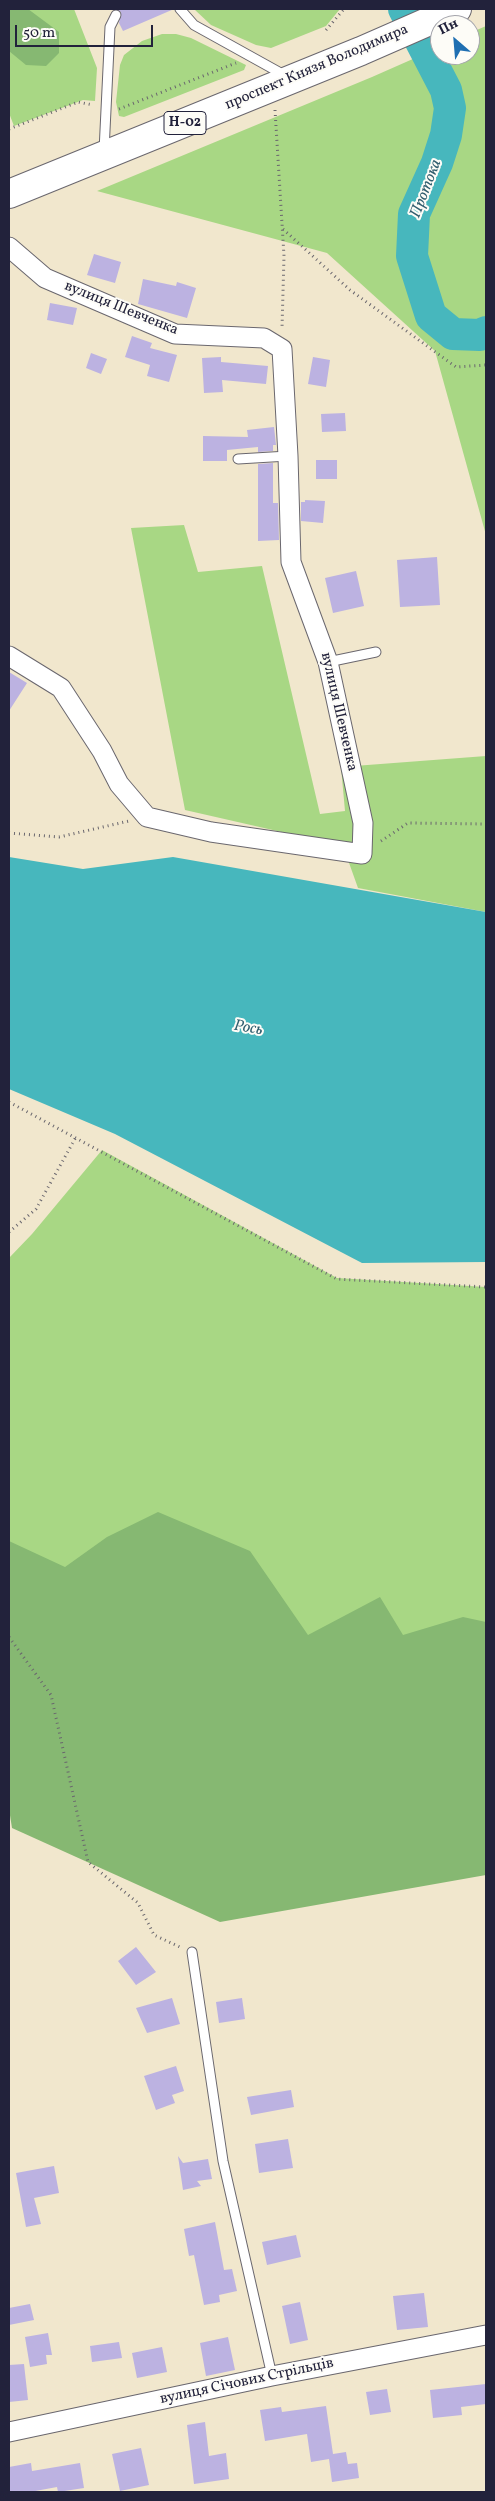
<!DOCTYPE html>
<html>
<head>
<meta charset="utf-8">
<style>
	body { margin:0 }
	#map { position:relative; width:495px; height:2501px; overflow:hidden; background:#f1e7cd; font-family:Vollkorn,serif }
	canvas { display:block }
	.frame { position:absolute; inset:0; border:10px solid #22223b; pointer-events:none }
	.north { position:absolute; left:430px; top:15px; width:50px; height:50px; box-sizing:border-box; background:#fdfcf7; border:1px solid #a5a5ac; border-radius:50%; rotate:333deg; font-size:14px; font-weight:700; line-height:20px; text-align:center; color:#22223b }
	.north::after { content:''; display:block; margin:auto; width:18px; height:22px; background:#1f6fb2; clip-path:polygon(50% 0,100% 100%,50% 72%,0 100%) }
	.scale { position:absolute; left:15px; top:25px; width:138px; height:22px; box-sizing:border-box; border:2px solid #22223b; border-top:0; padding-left:6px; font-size:15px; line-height:18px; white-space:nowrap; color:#22223b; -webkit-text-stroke:4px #fdfcf7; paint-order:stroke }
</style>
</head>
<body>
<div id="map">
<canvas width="495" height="2501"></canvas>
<div class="frame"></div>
<div class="north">Пн</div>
<div class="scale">50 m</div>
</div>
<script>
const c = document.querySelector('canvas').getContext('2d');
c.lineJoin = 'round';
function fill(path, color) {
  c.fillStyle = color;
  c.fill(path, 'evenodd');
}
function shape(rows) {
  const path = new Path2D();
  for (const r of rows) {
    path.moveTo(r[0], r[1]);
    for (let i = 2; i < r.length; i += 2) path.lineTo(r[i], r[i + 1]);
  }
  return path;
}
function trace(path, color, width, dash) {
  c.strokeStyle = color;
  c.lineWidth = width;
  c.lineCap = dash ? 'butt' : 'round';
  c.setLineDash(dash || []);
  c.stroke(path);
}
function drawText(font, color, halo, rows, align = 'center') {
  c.font = font + ' Vollkorn,serif';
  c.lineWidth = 4;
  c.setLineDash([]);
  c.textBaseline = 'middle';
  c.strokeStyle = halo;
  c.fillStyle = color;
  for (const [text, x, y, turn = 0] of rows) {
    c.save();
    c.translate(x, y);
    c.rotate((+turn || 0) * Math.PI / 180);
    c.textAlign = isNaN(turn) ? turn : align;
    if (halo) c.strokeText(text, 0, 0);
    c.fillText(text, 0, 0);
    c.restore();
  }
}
fill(shape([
	[9,9,74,9,97,68,95,101,83,100,14,126,9,113],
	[194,9,340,9,326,26,271,48,256,45,211,25],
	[486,26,486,535,435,351,327,253,97,191,372,77,440,47,440,55,470,55,470,33],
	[162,34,176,34,191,38,246,65,244,70,124,117,119,116,116,102,120,65,124,55,142,41],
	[184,525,198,572,262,566,320,814,345,811,341,767,486,756,486,912,358,888,343,846,185,810,131,528],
	[102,1150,337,1278,486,1287,486,1875,9,1809,9,1258,32,1234]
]), '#a8d784');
fill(shape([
	[9,9,28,9,59,32,59,53,46,66,26,65,9,51],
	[158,1512,250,1551,308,1635,380,1597,403,1635,463,1617,486,1622,486,1875,220,1922,12,1828,9,1809,9,1541,65,1567,107,1537]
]), '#86b872');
fill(shape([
	[9,857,83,869,173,857,486,912,486,1262,362,1263,115,1134,9,1089]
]), '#47b7bd');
trace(shape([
	[404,9,446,90,450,108,446,135,437,163,414,214,412,256,431,316,453,334,480,335,486,332]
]), '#47b7bd', 32);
fill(shape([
	[113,9,174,9,123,31,119,23,121,12],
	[94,254,121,262,115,283,87,275],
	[143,279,176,286,177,282,196,288,187,318,138,304],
	[50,303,77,308,73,325,47,320],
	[132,336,152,343,150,348,177,355,169,382,147,376,150,365,125,357],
	[91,353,107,359,101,374,86,368],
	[221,357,221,362,268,366,266,384,222,380,223,392,204,393,202,358],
	[313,357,330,360,326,387,308,384],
	[345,413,346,431,322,432,321,414],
	[274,427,276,445,273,445,273,451,258,452,258,447,227,450,227,461,203,461,203,436,248,437,247,430],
	[316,460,337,460,337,479,316,479],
	[273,463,273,503,278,503,279,540,258,541,258,464],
	[305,500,325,501,323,523,301,521,301,502,305,502],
	[437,557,440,605,400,607,397,560],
	[356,571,364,606,333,613,325,578],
	[9,672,27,683,9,711],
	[136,1947,156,1972,136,1985,118,1961],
	[172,1998,180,2024,147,2033,136,2008],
	[242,1998,245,2019,219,2023,216,2002],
	[176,2066,184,2091,172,2095,175,2103,156,2110,144,2076],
	[291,2090,294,2107,251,2115,247,2097],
	[288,2139,293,2168,259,2173,255,2144],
	[178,2156,183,2163,208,2159,212,2179,197,2181,201,2186,183,2190],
	[54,2166,59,2193,34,2198,41,2224,26,2227,16,2173],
	[215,2222,224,2270,232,2269,237,2291,219,2295,220,2302,204,2305,194,2255,189,2256,184,2229],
	[296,2235,301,2257,267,2265,262,2242],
	[424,2293,428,2327,397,2330,393,2296],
	[300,2302,308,2340,290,2344,282,2306],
	[30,2304,34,2320,9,2325,9,2308],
	[48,2333,52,2355,46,2355,47,2364,30,2367,25,2337],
	[228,2337,235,2370,206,2376,200,2343],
	[119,2342,122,2358,92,2362,90,2346],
	[162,2347,167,2372,137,2378,132,2353],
	[24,2364,28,2400,9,2402,9,2365],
	[486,2384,486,2404,461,2407,462,2415,433,2418,430,2390],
	[387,2389,391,2412,370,2415,366,2392],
	[326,2406,333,2454,346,2452,348,2464,357,2463,359,2478,332,2482,329,2459,311,2462,307,2434,265,2441,260,2410,281,2407,282,2412],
	[205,2422,209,2456,226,2453,229,2479,194,2484,187,2425],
	[141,2448,149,2485,120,2491,112,2454],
	[31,2463,32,2471,80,2463,84,2488,58,2492,57,2487,30,2492,9,2492,9,2467]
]), '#bcb2e1');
const lane = shape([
	[180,9,194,25,286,76],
	[104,151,110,27,116,15],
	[238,459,288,456],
	[328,662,376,652],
	[192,1952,223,2161,272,2376]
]);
const street = shape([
	[9,247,45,278,175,334,264,338,282,349,288,456,291,562,328,662,363,823,362,854,211,832,147,817,119,784,102,751,61,688,9,656],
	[9,2432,272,2376,486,2335]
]);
const primary = shape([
	[9,194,361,51,457,9]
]);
trace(lane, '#6a676e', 11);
trace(street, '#6a676e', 21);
trace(primary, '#6a676e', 30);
trace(shape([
	[326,30,344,9],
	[119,109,236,63],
	[275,110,284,256,282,328],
	[9,129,78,102,93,105],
	[283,229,350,290,456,367,486,365],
	[9,833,59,837,129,821],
	[381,841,408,823,486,824],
	[9,1102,337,1279,486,1287],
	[9,1232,36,1209,76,1137],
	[9,1637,51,1695,88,1862,138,1903,154,1935,182,1948]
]), '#6a676e', 3, [1, 4]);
trace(lane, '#fff', 9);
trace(street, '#fff', 19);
trace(primary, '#fff', 28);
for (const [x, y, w] of [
	[185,123,42]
]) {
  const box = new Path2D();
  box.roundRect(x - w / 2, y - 11.5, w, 23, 4);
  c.fillStyle = '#fdfcf7';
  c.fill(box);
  trace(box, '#22223b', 1);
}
drawText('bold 14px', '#22223b', null, [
	["Н-02",185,123]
]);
drawText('15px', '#22223b', '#fdfcf7', [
	["проспект Князя Володимира",317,68,-23],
	["вулиця Шевченка",121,309,22],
	["вулиця Шевченка",338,712,77],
	["вулиця Січових Стрільців",247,2382,-12]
]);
drawText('italic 16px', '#315e6f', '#fdfcf7', [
	["Протока",427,189,-69],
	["Рось",248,1029,10]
]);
</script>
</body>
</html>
